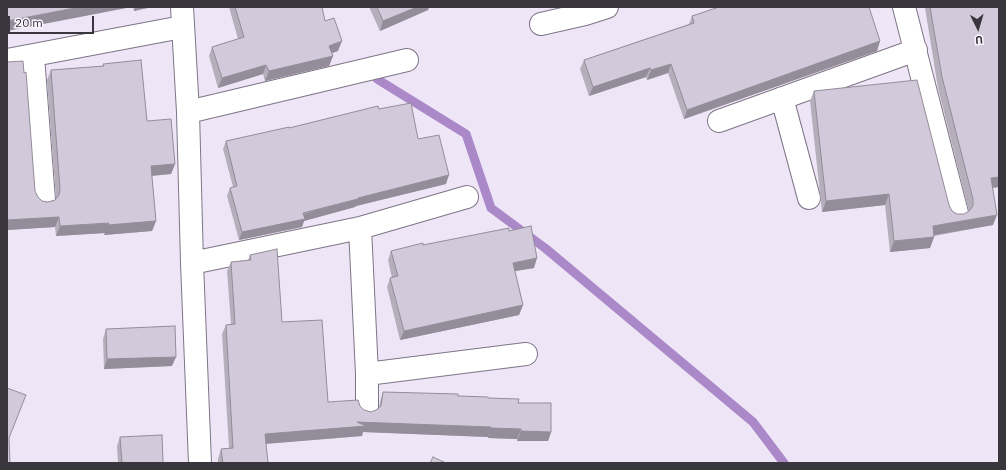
<!DOCTYPE html>
<html>
<head>
<meta charset="utf-8">
<style>
	body { margin:0 }
	#map { position:relative; width:1006px; height:470px; overflow:hidden; background:#eee6f7; font-family:"IBM Plex Sans",sans-serif }
	canvas { display:block }
	.frame { position:absolute; inset:0; border:8px solid #3a363d; pointer-events:none }
	.north { position:absolute; left:958px; top:8px; width:40px; height:40px; -webkit-text-stroke:3px #faf4ff; paint-order:stroke; rotate:175deg; font-size:11px; font-weight:700; line-height:16px; text-align:center; color:#3a363d }
	.north::after { content:''; display:block; margin:auto; width:14px; height:18px; background:#3a363d; clip-path:polygon(50% 0,100% 100%,50% 72%,0 100%) }
	.scale { position:absolute; left:8px; top:16px; width:86px; height:18px; box-sizing:border-box; border:2px solid #3a363d; border-top:0; padding-left:5px; font-size:12px; line-height:14px; white-space:nowrap; color:#3a363d; -webkit-text-stroke:3px #faf4ff; paint-order:stroke }
</style>
</head>
<body>
<div id="map">
<canvas width="1006" height="470"></canvas>
<div class="frame"></div>
<div class="north">U</div>
<div class="scale">20 m</div>
</div>
<script>
const c = document.querySelector('canvas').getContext('2d');
c.lineJoin = 'round';
function shape(rows) {
  const path = new Path2D();
  for (const r of rows) {
    path.moveTo(r[0], r[1]);
    for (let i = 2; i < r.length; i += 2) path.lineTo(r[i], r[i + 1]);
  }
  return path;
}
function trace(path, color, width, dash) {
  c.strokeStyle = color;
  c.lineWidth = width;
  c.lineCap = dash ? 'butt' : 'round';
  c.setLineDash(dash || []);
  c.stroke(path);
}
function fill(path, color) {
  c.fillStyle = color;
  c.fill(path, 'evenodd');
}
trace(shape([
	[377,79,466,134,491,208,545,248,753,422,784,463]
]), '#ab88c8', 9);
const street = shape([
	[182,7,188,112,192,263,200,463],
	[904,7,957,213],
	[541,24,585,14,607,7],
	[33,56,44,200],
	[7,60,182,27],
	[782,98,809,198],
	[188,112,407,60],
	[719,121,916,50],
	[360,228,367,374,367,409],
	[192,263,360,228,467,197],
	[367,374,526,354]
]);
trace(street, '#7d7585', 24);
trace(street, '#fff', 22);
fill(shape([
	[133,7,152,7,134,11],
	[229,7,322,7,325,21,338,51,332,53,333,56,329,66,265,81,263,74,218,88,209,56,212,47,238,39],
	[369,7,429,7,428,10,380,31],
	[923,7,999,7,993,188,993,225,934,236,934,237,930,248,890,252,885,205,822,212,810,101,814,91,949,205,952,211,957,214,964,214,969,212,938,88,925,8,923,8],
	[692,16,880,41,877,51,684,119,668,73,647,80,646,77,589,96,580,69,584,60,689,24],
	[103,64,147,121,175,164,171,174,152,176,156,221,152,231,104,235,105,233,56,236,55,227,7,230,24,73,35,191,38,197,42,201,48,202,55,200,56,198,47,80,51,70,103,66],
	[379,109,446,184,356,206,355,207,304,221,302,227,239,240,227,196,230,188,233,187,223,149,226,141],
	[423,245,534,268,515,271,523,305,519,315,400,340,387,287,390,278,392,278,388,260,391,251],
	[250,255,282,322,328,402,360,406,364,410,371,412,376,410,379,408,380,402,383,392,458,396,488,398,518,403,551,432,548,441,517,441,517,439,488,438,488,437,363,432,362,436,266,444,268,463,218,463,218,459,221,449,229,448,222,334,226,325,231,324,227,271,231,262,248,260],
	[106,329,172,366,104,369,103,339],
	[120,437,163,463,118,463,117,446]
]), '#b5aebb');
fill(shape([
	[80,7,132,7,7,31,7,21],
	[135,7,152,7,134,11],
	[417,7,429,7,428,10,380,31,383,21],
	[342,41,338,51,326,55,329,46],
	[880,41,877,51,684,119,687,110],
	[333,56,329,66,265,81,269,71],
	[671,64,668,73,647,80,651,70],
	[266,65,263,74,218,88,222,78],
	[650,68,646,77,589,96,593,87],
	[175,164,171,174,148,176,151,166],
	[449,175,446,184,356,206,355,207,304,221,302,227,239,240,242,232,358,198],
	[999,177,999,187,987,189,991,178],
	[889,194,885,205,822,212,826,201],
	[997,215,993,225,929,236,933,226],
	[59,217,55,227,7,230,7,220],
	[156,221,152,231,104,235,105,233,56,236,60,226],
	[934,237,930,248,890,252,894,241],
	[537,258,534,268,510,272,513,263],
	[523,305,519,315,400,340,404,331],
	[176,357,172,366,104,369,107,359],
	[357,422,491,427,488,437,363,432,362,436,262,444,265,434],
	[491,428,521,429,517,439,488,438],
	[521,431,551,432,548,441,517,441]
]), '#938d99');
const building = shape([
	[7,7,80,7,7,21,7,7],
	[235,7,322,7,325,21,334,18,342,41,329,46,333,56,269,71,266,65,222,78,212,47,244,37,235,7],
	[377,7,417,7,383,21,377,7],
	[719,7,869,7,880,41,687,110,671,64,651,70,650,68,593,87,584,60,694,23,692,16,719,7],
	[930,7,999,7,999,177,991,178,997,215,933,226,934,237,894,241,889,194,826,201,814,91,917,80,949,205,952,211,957,214,964,214,969,211,973,206,973,199,942,77,930,7],
	[141,60,147,121,171,119,175,164,151,166,156,221,108,225,109,223,60,226,59,217,7,220,7,62,23,61,24,73,26,72,35,191,38,197,42,201,48,202,55,200,59,195,60,189,51,70,104,66,103,64,141,60],
	[411,103,418,139,439,135,449,175,358,198,358,199,303,213,305,219,242,232,230,188,237,186,226,141,289,127,289,128,378,106,379,109,411,103],
	[531,226,537,258,513,263,523,305,404,331,390,278,398,276,391,251,423,243,423,245,509,228,509,231,531,226],
	[277,249,282,322,322,320,328,402,358,400,360,406,364,410,371,412,376,410,381,406,383,392,458,394,458,396,488,397,488,398,519,399,518,403,551,403,551,432,521,431,521,429,491,428,491,427,357,422,366,426,265,434,268,463,223,463,221,449,233,448,226,325,235,324,231,262,251,260,250,255,277,249],
	[175,326,176,357,107,359,106,329,175,326],
	[7,388,26,395,9,438,10,463,7,463,7,388],
	[162,435,163,463,122,463,120,437,162,435],
	[433,457,446,463,430,463,433,457]
]);
fill(building, '#d2cada');
trace(building, '#938d99', 1);
</script>
</body>
</html>
